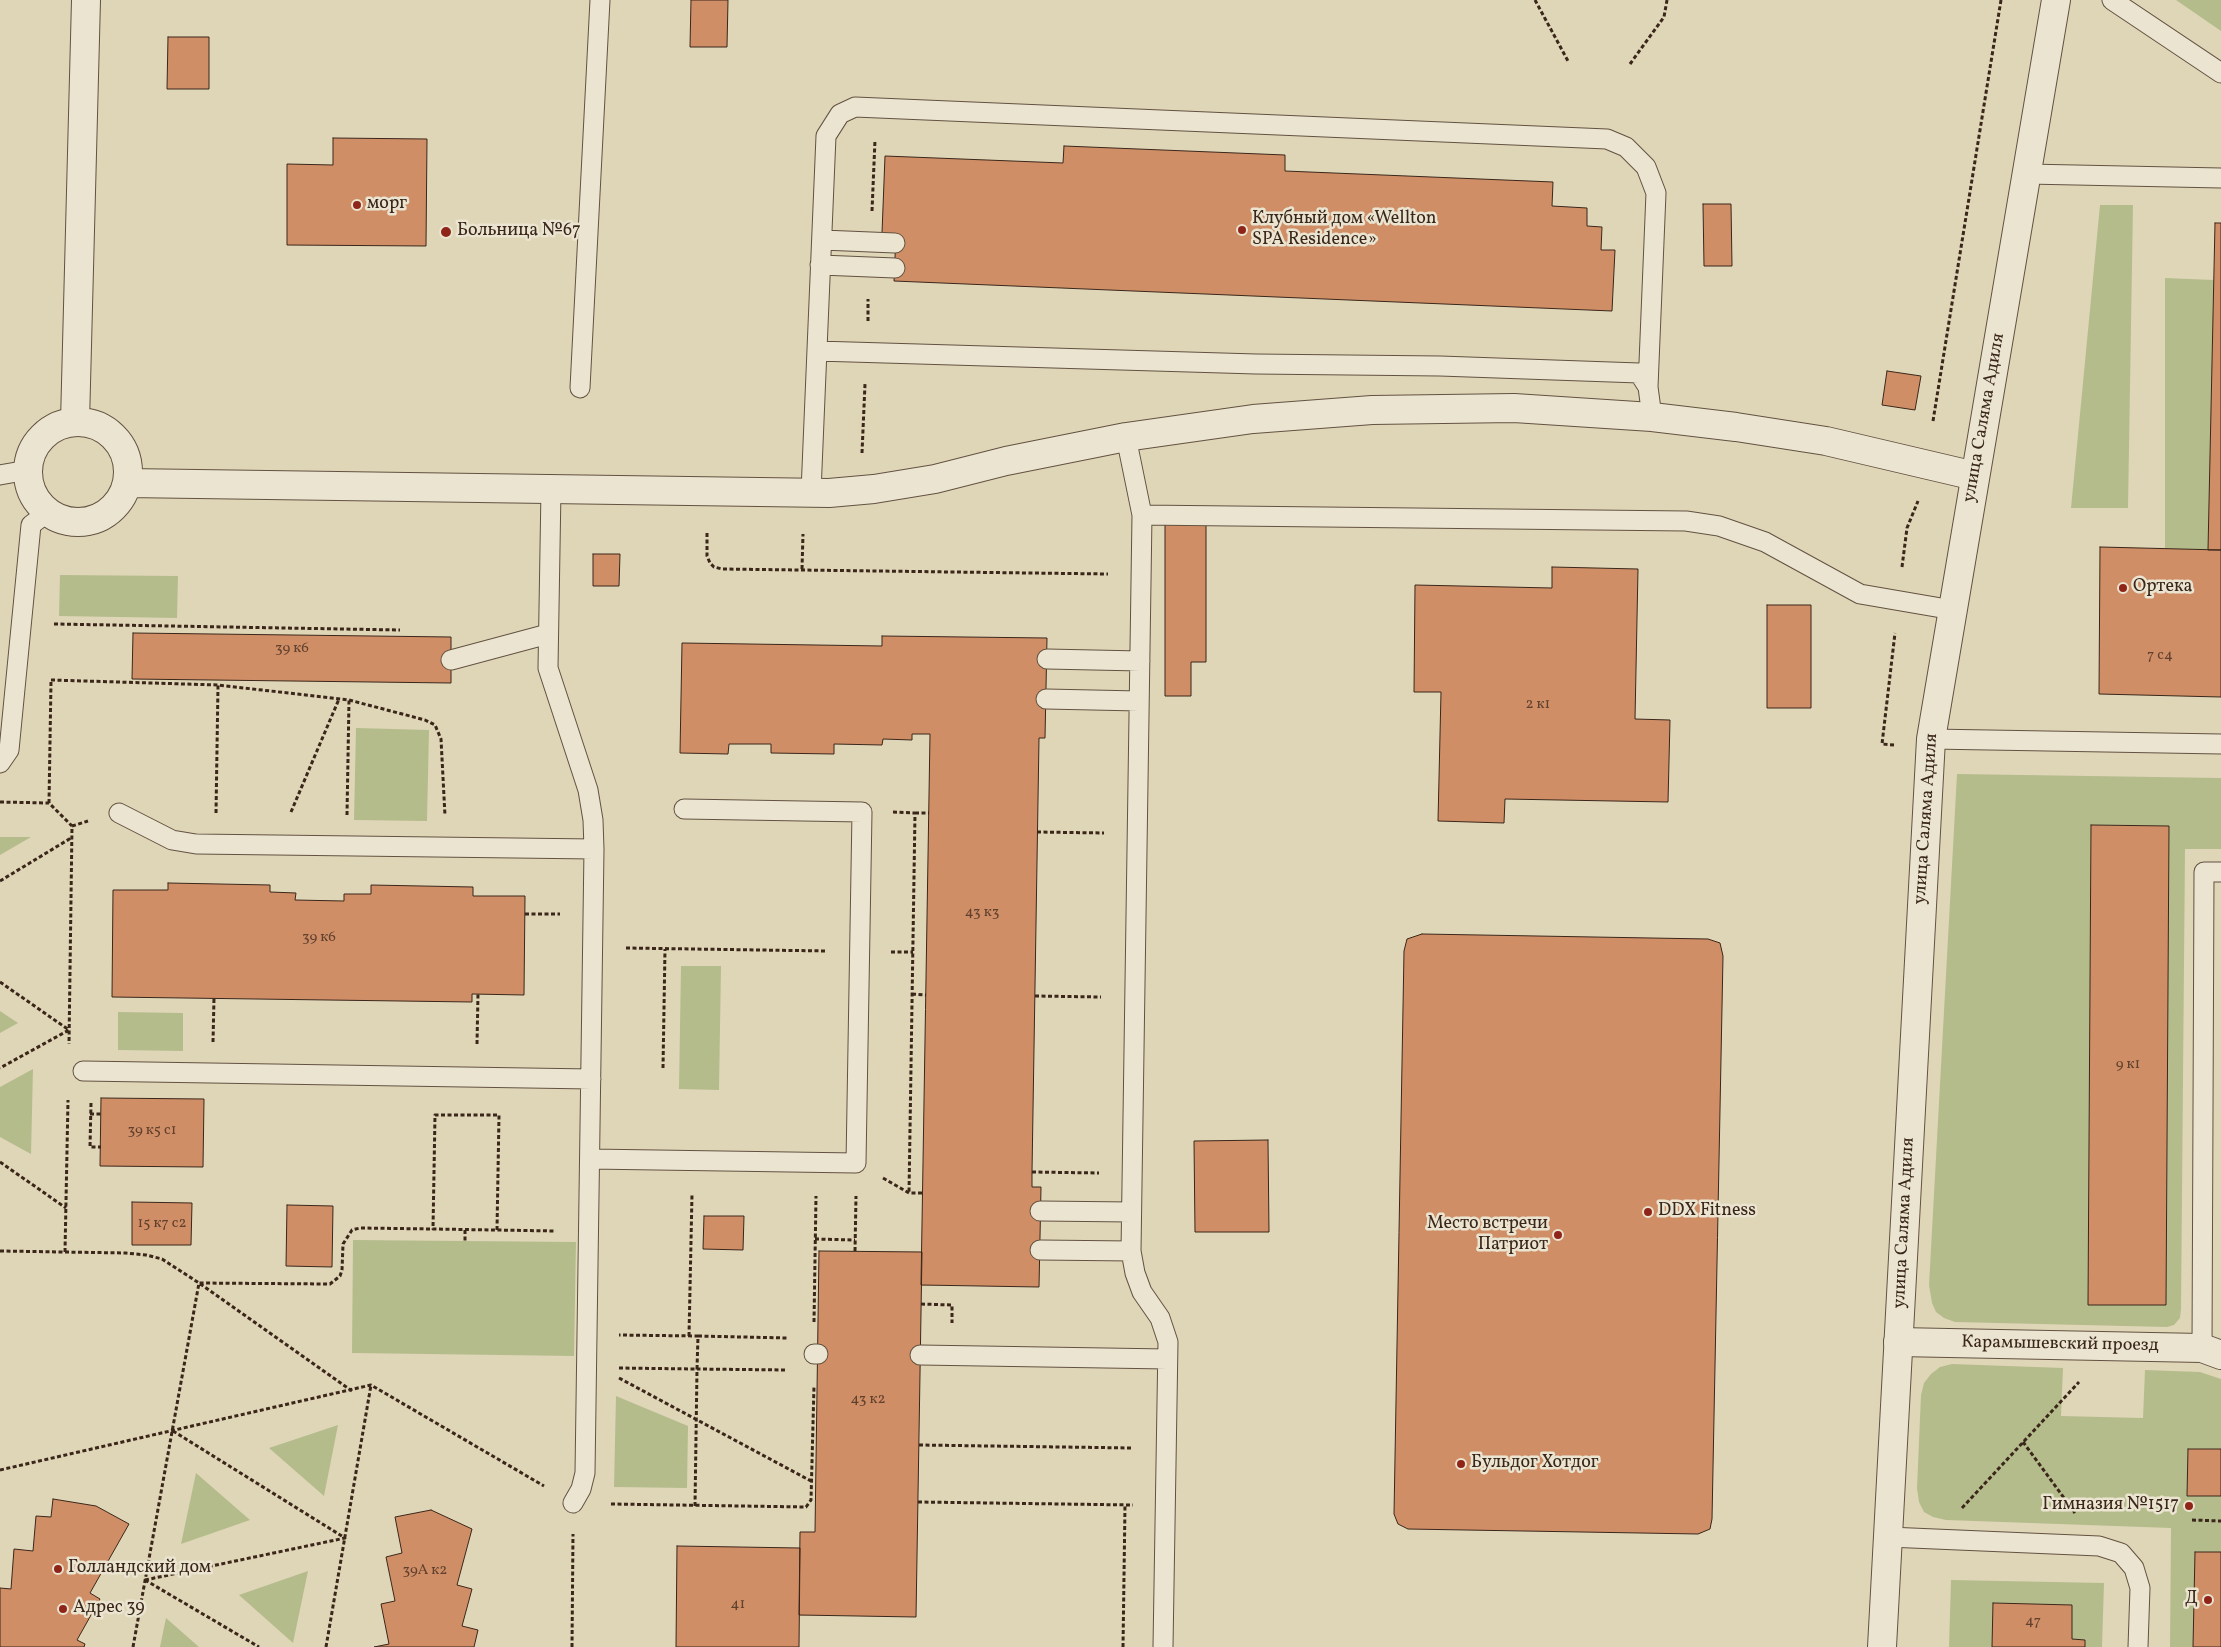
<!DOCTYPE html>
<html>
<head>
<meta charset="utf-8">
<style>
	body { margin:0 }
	canvas { display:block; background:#dfd5b7 }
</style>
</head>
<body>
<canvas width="2221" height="1647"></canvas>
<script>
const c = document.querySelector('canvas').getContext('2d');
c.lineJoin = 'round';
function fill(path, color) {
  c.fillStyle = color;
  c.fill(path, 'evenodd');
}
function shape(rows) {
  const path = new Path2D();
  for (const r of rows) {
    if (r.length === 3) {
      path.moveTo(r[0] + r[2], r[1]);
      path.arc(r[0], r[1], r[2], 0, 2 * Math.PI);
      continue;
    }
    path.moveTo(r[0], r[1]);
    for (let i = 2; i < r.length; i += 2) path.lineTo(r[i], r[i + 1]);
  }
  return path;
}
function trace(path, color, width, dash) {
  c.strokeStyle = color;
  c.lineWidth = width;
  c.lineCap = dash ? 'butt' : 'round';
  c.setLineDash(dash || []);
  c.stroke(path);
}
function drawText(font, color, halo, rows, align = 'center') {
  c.font = font + ' Vollkorn,serif';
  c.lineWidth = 5;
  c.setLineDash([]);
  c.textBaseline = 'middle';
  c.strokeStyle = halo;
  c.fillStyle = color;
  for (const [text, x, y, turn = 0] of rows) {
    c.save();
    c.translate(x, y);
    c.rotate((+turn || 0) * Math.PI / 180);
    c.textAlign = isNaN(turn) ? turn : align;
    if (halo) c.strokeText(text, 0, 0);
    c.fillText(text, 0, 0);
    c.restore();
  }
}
fill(shape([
	[2176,0,2221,0,2221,31],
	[2100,205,2133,205,2128,508,2071,508],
	[2165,278,2214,280,2208,550,2165,550],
	[60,575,178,576,177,618,59,616],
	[356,728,429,730,427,821,354,820],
	[1957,774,2221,778,2221,849,2185,849,2181,1309,2180,1318,2174,1325,2167,1327,1955,1322,1944,1318,1936,1312,1932,1303,1929,1285],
	[2091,825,2169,826,2166,1305,2088,1305],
	[0,837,31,837,0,855],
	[681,966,721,966,719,1090,679,1089],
	[0,1011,18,1023,0,1033],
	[118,1012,183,1013,183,1051,118,1050],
	[33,1069,31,1154,0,1137,0,1087],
	[353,1240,576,1242,574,1356,352,1353],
	[1952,1364,2063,1368,2061,1416,2143,1418,2145,1370,2200,1372,2221,1379,2221,1647,2170,1647,2171,1528,1946,1520,1933,1517,1924,1512,1919,1502,1917,1488,1921,1395,1924,1383,1931,1374,1940,1367],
	[616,1396,688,1426,687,1488,614,1487],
	[338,1425,324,1496,269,1448],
	[196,1473,250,1520,181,1544],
	[308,1571,293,1643,239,1595],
	[1951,1580,2104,1583,2102,1647,2085,1647,2085,1640,2072,1639,2072,1605,1994,1603,1992,1647,1949,1647],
	[166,1618,199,1647,160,1647]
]), '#b5bc8c');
const building = shape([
	[691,0,728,0,727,47,690,47,691,0],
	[168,37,209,37,209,89,167,89,168,37],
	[333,138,427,139,426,246,287,245,287,164,333,165,333,138],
	[1064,146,1285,155,1285,171,1553,182,1552,206,1587,208,1587,226,1602,227,1601,250,1615,250,1612,311,894,281,896,234,882,233,885,156,1063,163,1064,146],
	[1703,204,1731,204,1732,266,1704,266,1703,204],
	[2215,223,2221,223,2221,550,2208,550,2215,223],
	[1887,371,1921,376,1915,410,1882,405,1887,371],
	[1165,521,1206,522,1206,662,1191,662,1191,696,1165,696,1165,521],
	[2100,547,2221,550,2221,697,2099,694,2100,547],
	[593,554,620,554,619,586,593,586,593,554],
	[1552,567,1638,569,1635,719,1670,720,1668,802,1505,799,1504,823,1438,821,1441,692,1414,692,1415,585,1552,588,1552,567],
	[1767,605,1811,605,1811,708,1767,708,1767,605],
	[133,633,451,637,451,683,132,679,133,633],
	[882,636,1047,638,1045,738,1039,738,1032,1172,1032,1187,1041,1187,1039,1287,921,1285,930,734,912,734,912,740,883,739,882,745,834,744,834,754,771,753,771,744,729,744,728,754,680,753,682,643,882,646,882,636],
	[2091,825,2169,826,2166,1305,2088,1305,2091,825],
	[168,883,270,885,270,892,296,893,295,900,344,901,344,894,371,894,371,885,473,887,473,896,525,896,524,995,472,994,472,1002,112,997,113,890,168,890,168,883],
	[1422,934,1708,939,1720,943,1723,956,1712,1519,1710,1529,1698,1534,1408,1529,1398,1524,1394,1514,1404,951,1407,939,1422,934],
	[101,1098,204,1099,203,1167,100,1166,101,1098],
	[1268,1140,1269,1232,1195,1232,1194,1141,1268,1140],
	[132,1202,192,1203,191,1245,132,1245,132,1202],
	[287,1205,333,1206,332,1267,286,1266,287,1205],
	[704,1216,744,1216,743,1250,703,1249,704,1216],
	[819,1251,922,1252,916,1617,799,1615,800,1532,815,1532,819,1251],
	[2188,1449,2221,1449,2221,1496,2187,1496,2188,1449],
	[53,1499,96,1506,129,1524,90,1593,100,1599,77,1640,85,1644,84,1647,0,1647,0,1588,11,1589,14,1549,33,1551,36,1516,51,1517,53,1499],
	[431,1510,472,1529,457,1585,472,1589,462,1626,478,1630,474,1647,374,1647,389,1644,381,1604,395,1601,386,1557,402,1553,395,1517,431,1510],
	[677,1546,800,1548,799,1647,676,1647,677,1546],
	[2195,1552,2221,1552,2221,1647,2193,1647,2195,1552],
	[1993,1603,2072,1605,2072,1639,2085,1640,2085,1647,1992,1647,1993,1603]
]);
fill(building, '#d08e67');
trace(building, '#3a271a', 1);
const service = shape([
	[2112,0,2221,73],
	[2027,174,2221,178],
	[822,240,895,243],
	[820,265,895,268],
	[817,351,1256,364,1440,366,1639,373,1648,387,1652,417],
	[580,388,600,0],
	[1126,437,1142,515,1131,1251,1135,1273,1142,1292,1160,1318,1168,1342,1163,1647],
	[0,475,28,470],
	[551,489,548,668,588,790,593,820,594,849,585,1473,581,1489,573,1503],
	[811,492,826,136,840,114,855,107,1607,139,1626,147,1646,167,1656,193,1648,387],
	[1142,515,1686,521,1719,526,1765,542,1860,594,1953,610],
	[1047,659,1140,661],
	[451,660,548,634],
	[1046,699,1139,701],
	[1931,739,2221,744],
	[0,763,9,750,31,525,48,512],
	[119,813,172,840,196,844,594,849],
	[83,1071,591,1079],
	[590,1159,856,1163,862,812,684,809],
	[1040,1211,1131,1212],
	[1040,1250,1131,1251],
	[2202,1348,2204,872,2221,872],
	[814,1354,818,1354],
	[920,1355,1167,1359],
	[1888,1537,2099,1546,2121,1553,2134,1568,2140,1588,2138,1647]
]);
const minor = shape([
	[75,422,86,0],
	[78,472,50],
	[127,483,829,493,874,489,935,479,1006,461,1126,437,1253,419,1372,410,1514,408,1652,417,1736,427,1826,441,1975,476],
	[1898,1342,2202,1348,2221,1355]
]);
const tertiary = shape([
	[1882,1647,1931,739,2056,0]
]);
trace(service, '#635241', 21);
trace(minor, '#635241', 30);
trace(tertiary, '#635241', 30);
trace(shape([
	[1535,0,1568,61],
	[1630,64,1664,17,1667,0],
	[872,211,875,140],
	[868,321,868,299],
	[1933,421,2001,0],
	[862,453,865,384],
	[707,533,707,556,710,563,714,567,722,569,1108,574],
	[1902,567,1907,528,1918,501],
	[802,569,803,534],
	[54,624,400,630],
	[51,680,218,685,349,700,425,720,435,725,441,739,445,816],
	[1894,745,1882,744,1895,633],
	[0,802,49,803,72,826,69,1044],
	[49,803,51,681],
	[291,812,339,699],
	[893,812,915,813,909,1193],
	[216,813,218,685],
	[915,813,929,813],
	[347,815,349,700],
	[72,826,88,821],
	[1037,832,1104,833],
	[0,881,71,838],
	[525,914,560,914],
	[626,948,827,951],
	[891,952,913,952],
	[0,982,69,1030,0,1068],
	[912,994,926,995],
	[1035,996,1101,997],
	[213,1042,214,998],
	[477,1044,478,994],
	[663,1068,665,949],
	[91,1103,90,1147,101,1147],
	[90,1114,101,1114],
	[0,1162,66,1208],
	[1032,1172,1099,1173],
	[883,1178,909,1193,923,1193],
	[465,1230,465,1241],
	[497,1230,499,1115,435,1115,433,1229,556,1231],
	[815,1239,855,1240],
	[0,1251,126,1253,146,1255,162,1259,199,1283,352,1391],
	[855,1251,856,1196],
	[65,1252,68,1100],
	[921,1304,952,1305,952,1323],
	[814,1322,816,1196],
	[689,1336,692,1194],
	[698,1336,787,1338],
	[619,1368,697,1369,698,1336,619,1335],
	[619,1378,811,1481],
	[2023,1442,2075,1513],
	[919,1445,1133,1448],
	[0,1470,371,1385,544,1486],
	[918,1502,1133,1505],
	[611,1504,806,1507,811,1500,814,1386],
	[695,1506,697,1369,786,1370],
	[1962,1508,2079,1382],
	[2192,1520,2221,1521],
	[145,1580,345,1538,173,1431],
	[145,1580,259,1647],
	[133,1647,199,1283,330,1284,340,1276,342,1270,343,1244,352,1230,360,1228,433,1229],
	[326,1647,371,1385],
	[572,1647,573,1534],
	[1123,1647,1125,1505]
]), '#3a271a', 3, [4, 2.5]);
trace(service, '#eae4d0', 19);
trace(minor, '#eae4d0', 28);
trace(tertiary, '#eae4d0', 28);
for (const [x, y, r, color] of [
	[357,205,5,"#8f2418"],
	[1242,230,5,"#8f2418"],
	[446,232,6,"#8f2418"],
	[2123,588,5,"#8f2418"],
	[1648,1212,5,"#8f2418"],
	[1558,1235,5,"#8f2418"],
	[1461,1464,5,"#8f2418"],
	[2189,1506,5,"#8f2418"],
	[58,1569,5,"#8f2418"],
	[2208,1600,5,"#8f2418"],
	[63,1609,5,"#8f2418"]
]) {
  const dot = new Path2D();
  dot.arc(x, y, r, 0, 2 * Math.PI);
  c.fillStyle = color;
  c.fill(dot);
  trace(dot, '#eae4d0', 2);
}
drawText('15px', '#60412d', null, [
	["39 к6",292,649],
	["7 с4",2160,656],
	["2 к1",1538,705],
	["43 к3",982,913],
	["39 к6",319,938],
	["9 к1",2128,1065],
	["39 к5 с1",152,1131],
	["15 к7 с2",162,1224],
	["43 к2",868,1400],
	["39А к2",425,1571],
	["41",738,1605],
	["47",2033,1622]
]);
drawText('18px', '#3a271a', '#eae4d0', [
	["морг",367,205],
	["Клубный дом «Wellton",1252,220],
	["SPA Residence»",1252,241],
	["Больница №67",457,232],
	["Ортека",2133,588],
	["DDX Fitness",1658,1212],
	["Место встречи",1548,1225,"right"],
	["Патриот",1548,1246,"right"],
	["Бульдог Хотдог",1471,1464],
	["Гимназия №1517",2179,1506,"right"],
	["Голландский дом",68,1569],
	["Д",2198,1600,"right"],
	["Адрес 39",73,1609]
], 'left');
drawText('18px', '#3a271a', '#eae4d0', [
	["улица Саляма Адиля",1985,418,-80],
	["улица Саляма Адиля",1927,819,-86],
	["улица Саляма Адиля",1905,1223,-87],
	["Карамышевский проезд",2060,1345,1]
]);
</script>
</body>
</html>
